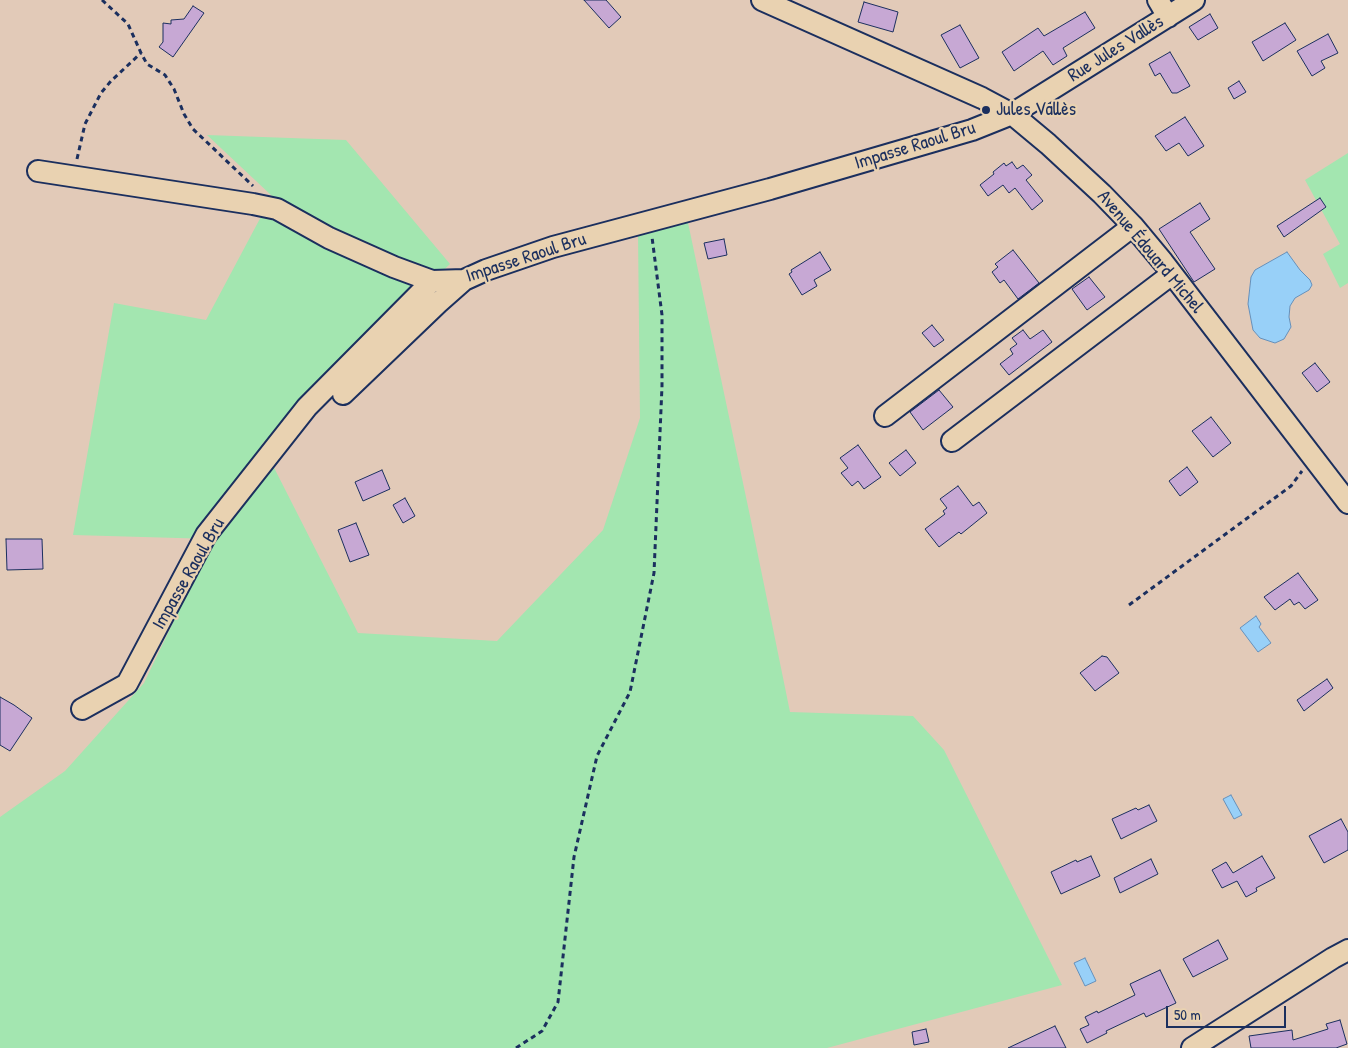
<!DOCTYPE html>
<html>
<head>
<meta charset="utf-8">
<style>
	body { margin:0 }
	#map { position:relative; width:1348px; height:1048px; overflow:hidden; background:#e2cab8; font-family:"Patrick Hand",sans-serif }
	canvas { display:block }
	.scale { position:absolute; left:1166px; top:1006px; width:120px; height:22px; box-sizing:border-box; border:2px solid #1b2f5e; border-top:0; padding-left:6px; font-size:15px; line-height:18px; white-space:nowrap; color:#1b2f5e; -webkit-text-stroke:4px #e9d2b1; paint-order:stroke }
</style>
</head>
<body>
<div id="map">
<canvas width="1348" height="1048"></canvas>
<div class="scale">50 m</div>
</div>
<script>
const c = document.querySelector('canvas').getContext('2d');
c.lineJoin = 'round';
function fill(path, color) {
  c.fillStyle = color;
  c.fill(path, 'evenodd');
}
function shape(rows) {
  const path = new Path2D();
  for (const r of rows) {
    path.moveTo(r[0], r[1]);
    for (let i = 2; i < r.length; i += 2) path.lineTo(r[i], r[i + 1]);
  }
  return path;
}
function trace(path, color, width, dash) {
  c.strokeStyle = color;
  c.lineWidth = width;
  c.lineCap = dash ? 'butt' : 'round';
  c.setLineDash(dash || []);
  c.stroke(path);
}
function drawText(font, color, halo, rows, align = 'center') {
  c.font = font + ' "Patrick Hand",sans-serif';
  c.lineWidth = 4.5;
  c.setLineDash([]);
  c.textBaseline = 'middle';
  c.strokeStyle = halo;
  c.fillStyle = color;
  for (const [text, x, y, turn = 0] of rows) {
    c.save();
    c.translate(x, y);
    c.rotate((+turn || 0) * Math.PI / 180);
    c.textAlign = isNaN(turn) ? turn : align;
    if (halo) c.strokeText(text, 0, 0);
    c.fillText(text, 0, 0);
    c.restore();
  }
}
fill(shape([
	[207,135,346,140,450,264,262,444,358,633,497,641,603,530,640,418,638,234,687,218,750,516,790,712,913,716,944,750,1062,985,827,1048,0,1048,0,817,65,771,144,683,213,539,73,535,114,303,206,320,272,196],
	[1348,153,1348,283,1340,288,1323,254,1340,244,1305,180]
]), '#a3e6b0');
const water = shape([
	[1287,252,1300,270,1310,280,1312,285,1309,290,1295,298,1290,306,1289,317,1291,327,1284,339,1275,343,1260,338,1253,330,1248,304,1251,277,1255,270,1287,252],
	[1256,616,1261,624,1259,627,1271,643,1258,652,1240,628,1256,616],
	[1231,795,1242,815,1234,819,1223,799,1231,795],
	[1085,958,1096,981,1085,986,1074,963,1085,958]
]);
fill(water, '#98d0f8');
trace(water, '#6690ba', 1);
const building = shape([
	[584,0,606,0,621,17,609,28,584,0],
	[864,2,898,12,893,32,858,22,864,2],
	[193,6,204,13,173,57,159,47,163,42,163,23,171,24,171,20,184,19,193,6],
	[1085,12,1095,28,1063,48,1067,56,1053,65,1043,51,1014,71,1002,52,1038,28,1044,36,1085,12],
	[1210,14,1218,28,1198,40,1189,27,1210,14],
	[1285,23,1296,40,1263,61,1252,42,1285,23],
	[960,25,979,58,960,68,941,35,960,25],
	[1328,34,1338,53,1321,61,1325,68,1312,76,1297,51,1328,34],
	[1170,52,1190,86,1177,93,1172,93,1160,73,1155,76,1149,64,1170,52],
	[1239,81,1246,92,1234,99,1228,88,1239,81],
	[1185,117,1204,146,1188,156,1179,143,1166,151,1155,136,1185,117],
	[1012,162,1017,169,1023,165,1032,175,1026,180,1043,201,1032,210,1015,188,1009,193,1003,185,988,196,980,185,994,174,993,172,1004,163,1006,166,1012,162],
	[1320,198,1326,207,1284,237,1277,226,1320,198],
	[1200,203,1210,219,1190,232,1215,269,1194,282,1159,229,1200,203],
	[724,239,727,255,708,259,704,243,724,239],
	[1013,250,1039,283,1018,299,1004,280,1000,283,992,272,998,267,995,264,1013,250],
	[820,252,831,270,814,280,817,286,802,295,789,274,792,272,791,270,820,252],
	[1089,277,1105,297,1087,310,1072,289,1089,277],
	[932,325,944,340,934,347,922,333,932,325],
	[1023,330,1030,339,1043,330,1052,342,1009,375,1000,364,1013,354,1010,349,1017,344,1012,338,1023,330],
	[1315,363,1330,382,1317,392,1302,373,1315,363],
	[939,390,953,407,923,430,910,412,939,390],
	[1211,417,1231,443,1213,457,1192,431,1211,417],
	[858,445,881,477,864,489,858,481,852,486,841,473,848,468,840,458,858,445],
	[906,450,916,463,900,476,889,463,906,450],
	[1187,467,1198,482,1180,496,1169,481,1187,467],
	[382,470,390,489,363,501,355,482,382,470],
	[958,486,973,506,979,502,987,513,961,534,959,532,939,547,925,529,945,514,943,511,947,508,940,499,958,486],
	[405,498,415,516,403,523,393,505,405,498],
	[356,523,369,555,350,562,338,530,356,523],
	[6,539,42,539,43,569,7,570,6,539],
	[1298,573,1318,600,1305,609,1299,602,1294,605,1290,599,1275,610,1264,597,1298,573],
	[1102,656,1107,657,1119,673,1095,691,1080,673,1102,656],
	[1327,679,1333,688,1304,711,1297,700,1327,679],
	[0,697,14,705,32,718,10,751,0,745,0,697],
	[1149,805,1157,821,1121,839,1112,819,1136,808,1138,810,1149,805],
	[1341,819,1348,832,1348,850,1324,863,1309,836,1341,819],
	[1091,856,1100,876,1061,894,1051,872,1076,860,1077,862,1091,856],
	[1262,856,1275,878,1256,888,1257,891,1246,897,1237,881,1222,888,1212,870,1226,862,1233,873,1262,856],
	[1151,859,1158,874,1120,893,1114,878,1151,859],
	[1218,940,1228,959,1193,977,1183,959,1218,940],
	[1160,970,1176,1003,1146,1017,1144,1013,1106,1031,1107,1033,1087,1043,1080,1029,1089,1025,1085,1017,1097,1011,1098,1013,1135,995,1130,984,1160,970],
	[1340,1020,1347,1044,1336,1048,1251,1048,1249,1036,1292,1030,1293,1040,1328,1029,1326,1024,1340,1020],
	[1055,1026,1066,1048,1008,1048,1055,1026],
	[926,1029,929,1042,914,1045,912,1032,926,1029]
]);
fill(building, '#c7a8d4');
trace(building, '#1b2f5e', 1);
const minor = shape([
	[762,0,982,98,1012,114,1048,144,1102,194,1133,226,1163,262,1348,503],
	[1158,0,1168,17],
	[38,171,253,204,277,209,329,238,394,267,432,281,464,280,486,270,553,247,770,189,972,130,1012,114,1194,0],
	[343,394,438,303,464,280],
	[885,416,1133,226],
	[952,441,1172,274],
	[82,709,127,684,206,535,307,407,432,281],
	[1192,1048,1333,958,1348,950]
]);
trace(minor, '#1b2f5e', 24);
trace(shape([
	[102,0,128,24,141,53,147,64,165,75,174,89,184,114,193,129,253,186],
	[77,159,85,124,101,93,111,81,141,53],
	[1129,605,1291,486,1302,471],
	[516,1048,542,1031,558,1002,574,857,597,756,630,692,654,573,662,386,662,315,652,237]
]), '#1b2f5e', 3, [5, 4]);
trace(minor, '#e9d2b1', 20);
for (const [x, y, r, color] of [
	[986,110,5,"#1b2f5e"]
]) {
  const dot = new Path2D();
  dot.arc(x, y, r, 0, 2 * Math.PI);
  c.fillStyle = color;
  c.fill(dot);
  trace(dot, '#e9d2b1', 2);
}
drawText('19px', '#1b2f5e', '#e9d2b1', [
	["Rue Jules Vallès",1116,49,-32],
	["Impasse Raoul Bru",915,146,-17],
	["Avenue Édouard Michel",1150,252,50],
	["Impasse Raoul Bru",526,258,-18],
	["Impasse Raoul Bru",189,574,-60]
]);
drawText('19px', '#1b2f5e', '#e9d2b1', [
	["Jules Vallès",996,110]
], 'left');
</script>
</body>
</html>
